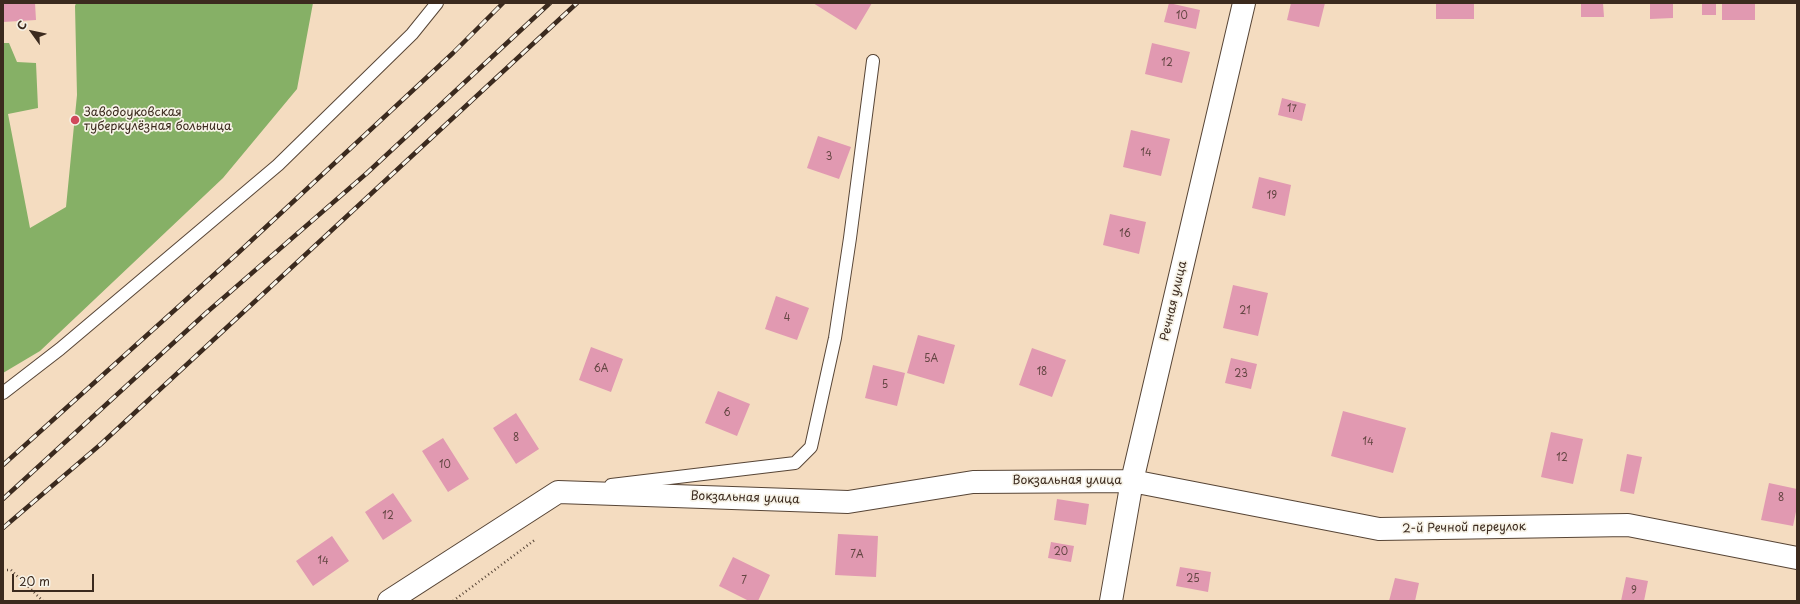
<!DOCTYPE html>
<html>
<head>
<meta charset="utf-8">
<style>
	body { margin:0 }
	#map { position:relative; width:1800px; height:604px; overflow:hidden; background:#f4dcc0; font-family:"Playpen Sans",sans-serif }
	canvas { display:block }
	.frame { position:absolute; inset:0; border:4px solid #3b2a1e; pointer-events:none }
	.north { position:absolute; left:12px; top:12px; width:40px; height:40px; -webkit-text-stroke:3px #f7f3e8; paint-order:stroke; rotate:303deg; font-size:11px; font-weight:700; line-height:16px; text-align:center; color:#3b2a1e }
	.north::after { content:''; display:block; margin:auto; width:14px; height:18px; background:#3b2a1e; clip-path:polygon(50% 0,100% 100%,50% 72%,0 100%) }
	.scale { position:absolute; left:12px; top:574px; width:82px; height:18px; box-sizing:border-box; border:2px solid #3b2a1e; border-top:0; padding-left:5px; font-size:12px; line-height:14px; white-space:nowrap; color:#3b2a1e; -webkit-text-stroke:3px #f7f3e8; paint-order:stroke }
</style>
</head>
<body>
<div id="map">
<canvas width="1800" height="604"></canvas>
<div class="frame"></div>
<div class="north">С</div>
<div class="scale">20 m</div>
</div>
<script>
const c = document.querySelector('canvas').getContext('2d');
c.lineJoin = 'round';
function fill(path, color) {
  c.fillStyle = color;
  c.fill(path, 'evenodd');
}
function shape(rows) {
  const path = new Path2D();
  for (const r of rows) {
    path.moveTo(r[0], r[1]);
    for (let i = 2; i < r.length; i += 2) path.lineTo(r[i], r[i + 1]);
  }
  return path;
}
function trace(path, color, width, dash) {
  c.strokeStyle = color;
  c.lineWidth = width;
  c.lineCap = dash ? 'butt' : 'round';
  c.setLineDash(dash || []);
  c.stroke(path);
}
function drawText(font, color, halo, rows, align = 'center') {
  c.font = font + ' "Playpen Sans",sans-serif';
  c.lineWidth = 3.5;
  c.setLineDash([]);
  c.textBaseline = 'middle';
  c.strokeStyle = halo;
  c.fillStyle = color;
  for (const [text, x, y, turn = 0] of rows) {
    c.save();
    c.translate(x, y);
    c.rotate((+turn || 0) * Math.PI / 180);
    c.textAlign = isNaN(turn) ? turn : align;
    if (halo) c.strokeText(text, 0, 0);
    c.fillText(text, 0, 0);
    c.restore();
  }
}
fill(shape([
	[76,3,313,3,297,89,223,178,40,351,3,373,3,43,9,43,17,62,36,63,38,108,8,114,30,228,66,207,77,95,75,6]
]), '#86b066');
fill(shape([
	[3,3,35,3,36,20,3,22],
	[813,3,872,3,856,30],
	[1169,3,1200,10,1196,29,1164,22],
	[1291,3,1325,3,1319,27,1287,20],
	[1436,3,1474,3,1474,19,1436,19],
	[1581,3,1603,3,1604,17,1581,17],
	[1650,3,1673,3,1673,18,1650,19],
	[1702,3,1716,3,1716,15,1702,15],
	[1722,3,1755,3,1755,20,1722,20],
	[1152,43,1190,52,1182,83,1145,74],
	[1282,98,1306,104,1302,121,1278,115],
	[1131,130,1170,139,1161,176,1123,167],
	[818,136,851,147,839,179,807,168],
	[1259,177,1291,185,1285,216,1252,208],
	[1110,214,1146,222,1139,254,1103,245],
	[1233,285,1268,293,1258,336,1223,328],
	[776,296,809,308,797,340,765,329],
	[918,335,955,345,944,384,907,373],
	[591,347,623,359,611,392,579,380],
	[1032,348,1066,360,1052,397,1019,385],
	[1231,358,1257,364,1251,389,1225,383],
	[873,365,905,373,897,406,865,398],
	[718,391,750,404,737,436,705,423],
	[1343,411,1406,428,1393,473,1331,456],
	[516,413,539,449,516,464,493,428],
	[1551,432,1583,439,1573,484,1541,477],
	[443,438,469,479,448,492,422,451],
	[1627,454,1642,457,1634,494,1620,491],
	[1769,483,1797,489,1797,507,1793,526,1761,520],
	[393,493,412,521,383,540,365,512],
	[1057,499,1089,504,1086,525,1054,520],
	[838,534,878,536,876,577,835,575],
	[332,536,349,561,313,586,296,561],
	[1051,542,1074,546,1071,562,1048,558],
	[733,557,770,575,758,601,749,601,719,586],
	[1180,567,1211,572,1208,592,1176,586],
	[1626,577,1648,581,1644,601,1621,601],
	[1395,578,1419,583,1415,601,1389,601]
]), '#e199b1');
const lane = shape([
	[3,393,60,349,278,165,412,34,437,3],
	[611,485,795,463,811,447,835,338,850,238,873,61]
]);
const street = shape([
	[389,601,558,492,848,502,973,482,1132,481,1379,529,1628,525,1797,558],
	[1111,601,1132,481,1244,3]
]);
trace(lane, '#574536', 14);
trace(street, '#574536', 24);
trace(shape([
	[3,570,11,570,43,601],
	[453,601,536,539]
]), '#574536', 2.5, [1, 3]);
trace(lane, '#fff', 12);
trace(street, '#fff', 22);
const rail = shape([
	[3,465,238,253,453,53,503,3],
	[3,499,206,313,367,173,550,3],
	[3,528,101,444,577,3]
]);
trace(rail, '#3b2a1e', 4.5);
trace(rail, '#f7f3e8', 3, [9]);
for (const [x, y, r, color] of [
	[75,120,5,"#d1495b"]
]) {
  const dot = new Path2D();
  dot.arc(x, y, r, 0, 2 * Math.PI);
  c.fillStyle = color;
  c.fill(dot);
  trace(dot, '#f7f3e8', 1.5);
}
drawText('10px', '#644643', null, [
	["10",1182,16],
	["12",1167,63],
	["17",1292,109],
	["14",1146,153],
	["3",829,157],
	["19",1272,196],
	["16",1125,234],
	["21",1245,311],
	["4",787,318],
	["5А",931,359],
	["6А",601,369],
	["18",1042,372],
	["23",1241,374],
	["5",885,385],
	["6",727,413],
	["8",516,438],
	["14",1368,442],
	["12",1562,458],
	["10",445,465],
	["8",1781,498],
	["12",388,516],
	["20",1061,552],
	["7А",857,555],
	["14",323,561],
	["25",1193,579],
	["7",744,581],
	["9",1634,591]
]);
drawText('12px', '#3b2a1e', '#f7f3e8', [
	["Заводоуковская",84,113],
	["туберкулёзная больница",84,127]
], 'left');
drawText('12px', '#3b2a1e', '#f7f3e8', [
	["Речная улица",1174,301,-77],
	["Вокзальная улица",1067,481],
	["Вокзальная улица",745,498,2],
	["2-й Речной переулок",1464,528,-1]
]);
</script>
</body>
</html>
